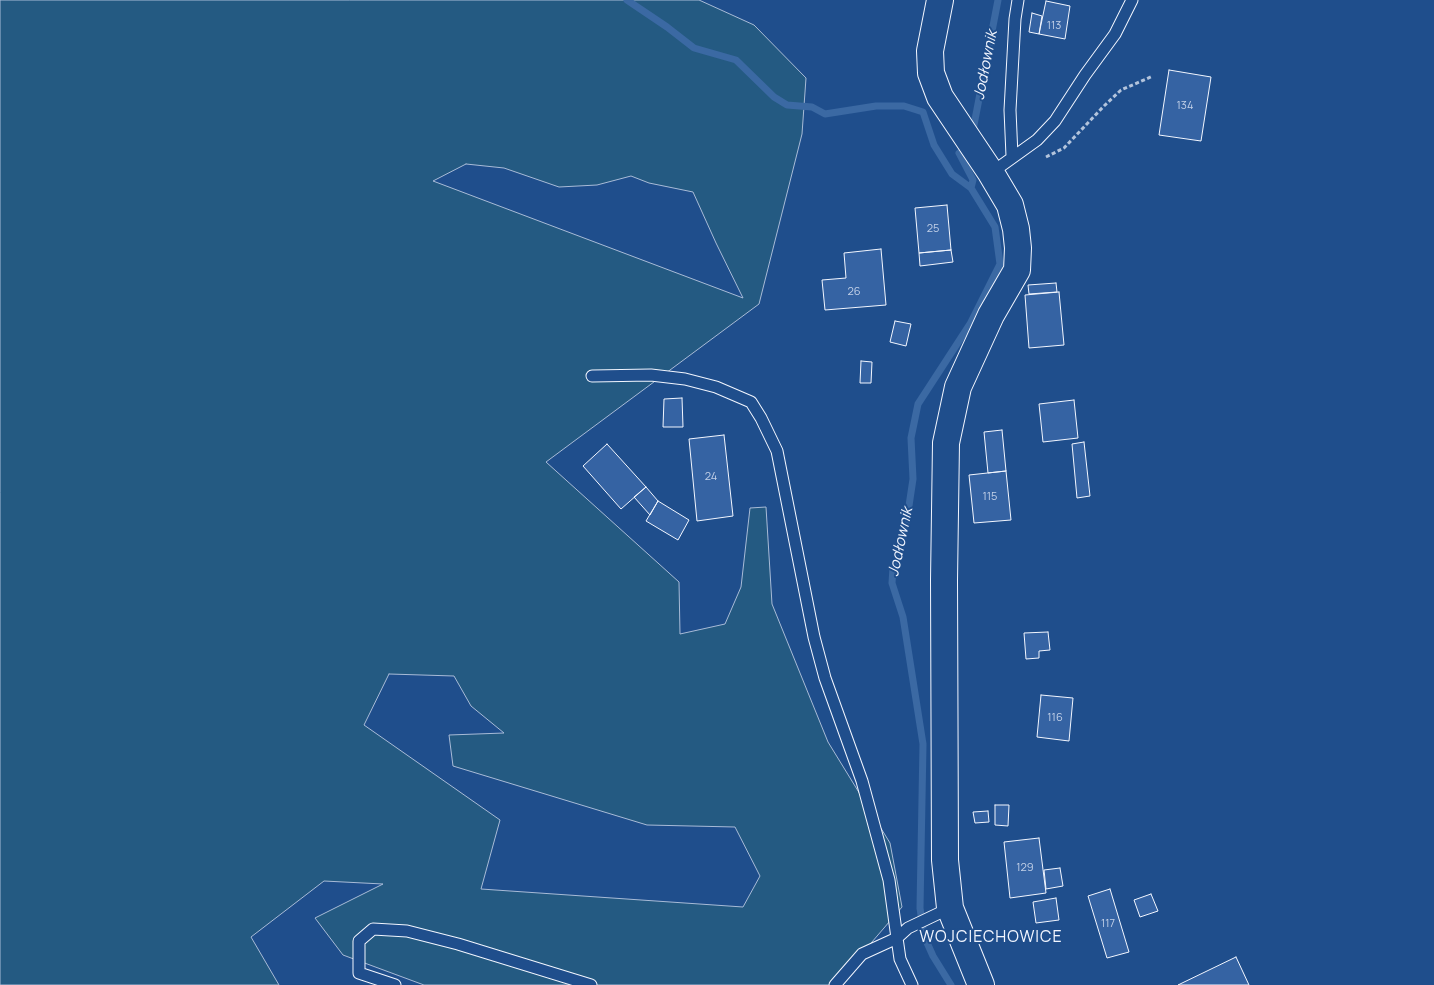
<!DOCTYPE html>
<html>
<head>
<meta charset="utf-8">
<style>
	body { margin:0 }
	canvas { display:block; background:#1f4e8c }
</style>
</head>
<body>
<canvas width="1434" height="985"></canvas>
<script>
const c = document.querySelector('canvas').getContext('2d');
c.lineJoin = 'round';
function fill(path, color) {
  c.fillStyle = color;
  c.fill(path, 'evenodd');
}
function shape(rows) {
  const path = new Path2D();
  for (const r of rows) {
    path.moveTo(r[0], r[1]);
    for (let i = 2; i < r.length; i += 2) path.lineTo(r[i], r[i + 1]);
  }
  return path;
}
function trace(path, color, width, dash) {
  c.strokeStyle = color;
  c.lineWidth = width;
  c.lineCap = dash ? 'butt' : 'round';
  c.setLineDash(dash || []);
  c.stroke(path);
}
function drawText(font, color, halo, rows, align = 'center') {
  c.font = font + ' Manrope,sans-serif';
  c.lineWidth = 4;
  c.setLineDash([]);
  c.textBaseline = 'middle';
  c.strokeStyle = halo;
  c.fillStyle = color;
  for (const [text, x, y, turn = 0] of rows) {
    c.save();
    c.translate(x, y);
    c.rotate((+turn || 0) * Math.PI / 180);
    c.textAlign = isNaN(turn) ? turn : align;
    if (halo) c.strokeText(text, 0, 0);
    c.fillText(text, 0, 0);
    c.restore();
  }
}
const green = shape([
	[0,0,699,0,754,25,806,78,802,134,759,304,546,462,679,582,680,634,725,624,741,587,750,508,766,507,772,604,828,742,890,843,902,907,835,985,424,985,343,955,315,918,383,884,324,881,251,937,279,985,0,985,0,0],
	[466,164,504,168,559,187,597,185,631,176,649,183,693,192,716,243,743,298,433,181,466,164],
	[389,674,454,676,471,706,504,733,449,735,453,766,647,825,735,827,760,876,743,907,481,889,500,820,364,725,389,674]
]);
fill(green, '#245a82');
trace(green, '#a8bbd7', 1);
trace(shape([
	[627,0,667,27,694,48,736,60,774,97,787,105,812,107,825,114,876,106,904,106,923,112,934,145,952,174,971,188],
	[973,130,998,0],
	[951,985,933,956,924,936,920,908,923,744,903,617,892,583,893,568,900,551,907,519,913,479,911,438,918,404,970,324,1000,264,995,227,971,188,973,180,959,153]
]), '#3b69a3', 7);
const building = shape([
	[1046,1,1070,6,1065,39,1039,34,1046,1],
	[1032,13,1042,16,1039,34,1029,32,1032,13],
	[1169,70,1211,77,1201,141,1159,135,1169,70],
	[947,205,951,250,919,253,915,208,947,205],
	[881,249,886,305,825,310,822,280,846,278,844,253,881,249],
	[951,250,953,262,920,266,919,253,951,250],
	[1056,283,1057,292,1029,294,1028,285,1056,283],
	[1059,292,1064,345,1029,348,1025,295,1059,292],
	[895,321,911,324,906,346,890,342,895,321],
	[861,361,872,362,871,383,860,383,861,361],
	[682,398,683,427,663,427,664,399,682,398],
	[1074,400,1078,438,1043,442,1039,404,1074,400],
	[1002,430,1006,471,988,473,984,432,1002,430],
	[724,435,733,516,697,521,689,439,724,435],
	[1084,442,1090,496,1077,498,1072,444,1084,442],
	[607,444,646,487,621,509,583,466,607,444],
	[1006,471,1011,520,974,523,969,475,1006,471],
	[646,487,658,501,650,515,634,497,646,487],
	[658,501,689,520,678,540,646,521,658,501],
	[1048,632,1050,650,1039,651,1039,658,1026,659,1024,633,1048,632],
	[1041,695,1073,698,1069,741,1037,737,1041,695],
	[995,805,1009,805,1008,826,995,825,995,805],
	[988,811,989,822,975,823,973,812,988,811],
	[1039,838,1046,893,1010,898,1004,842,1039,838],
	[1060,868,1063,886,1046,889,1044,870,1060,868],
	[1110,889,1129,952,1107,958,1088,896,1110,889],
	[1151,894,1158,911,1140,917,1134,900,1151,894],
	[1056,898,1059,920,1036,923,1033,902,1056,898],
	[1236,957,1249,985,1178,985,1236,957]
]);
fill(building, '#3563a3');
trace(building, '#f2f6ff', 1);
const service = shape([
	[1012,156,1010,110,1015,19,1018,0],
	[991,173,1037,140,1055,121,1085,75,1115,34,1132,0],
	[592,376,651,375,685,379,716,387,751,402,761,418,777,451,814,637,825,678,862,781,889,880,897,938,862,954,835,985],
	[395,985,359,973,359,941,373,929,407,931,458,944,591,985],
	[912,985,900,959,897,938,908,928,950,908]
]);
const tertiary = shape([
	[940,0,930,51,931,73,940,97,991,173,1010,205,1016,229,1018,248,1017,270,991,315,958,387,946,443,944,580,945,860,950,908,981,985]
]);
trace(service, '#f2f6ff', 13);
trace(tertiary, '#f2f6ff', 28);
trace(shape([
	[1046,157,1064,148,1104,106,1121,90,1153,76]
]), '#b3c4dc', 3, [4, 2.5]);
trace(service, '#1f4e8c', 11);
trace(tertiary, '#1f4e8c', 26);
drawText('11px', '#c3d1e8', null, [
	["113",1054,26],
	["134",1185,106],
	["25",933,229],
	["26",854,292],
	["24",711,477],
	["115",990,497],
	["116",1055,718],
	["129",1025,868],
	["117",1108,924]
]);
drawText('italic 15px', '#f2f6ff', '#1f4e8c', [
	["Jodłownik",986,65,-79],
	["Jodłownik",901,542,-78]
]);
c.letterSpacing = '1px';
drawText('16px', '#f2f6ff', '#1f4e8c', [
	["WOJCIECHOWICE",991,938]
]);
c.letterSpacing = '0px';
</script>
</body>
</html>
